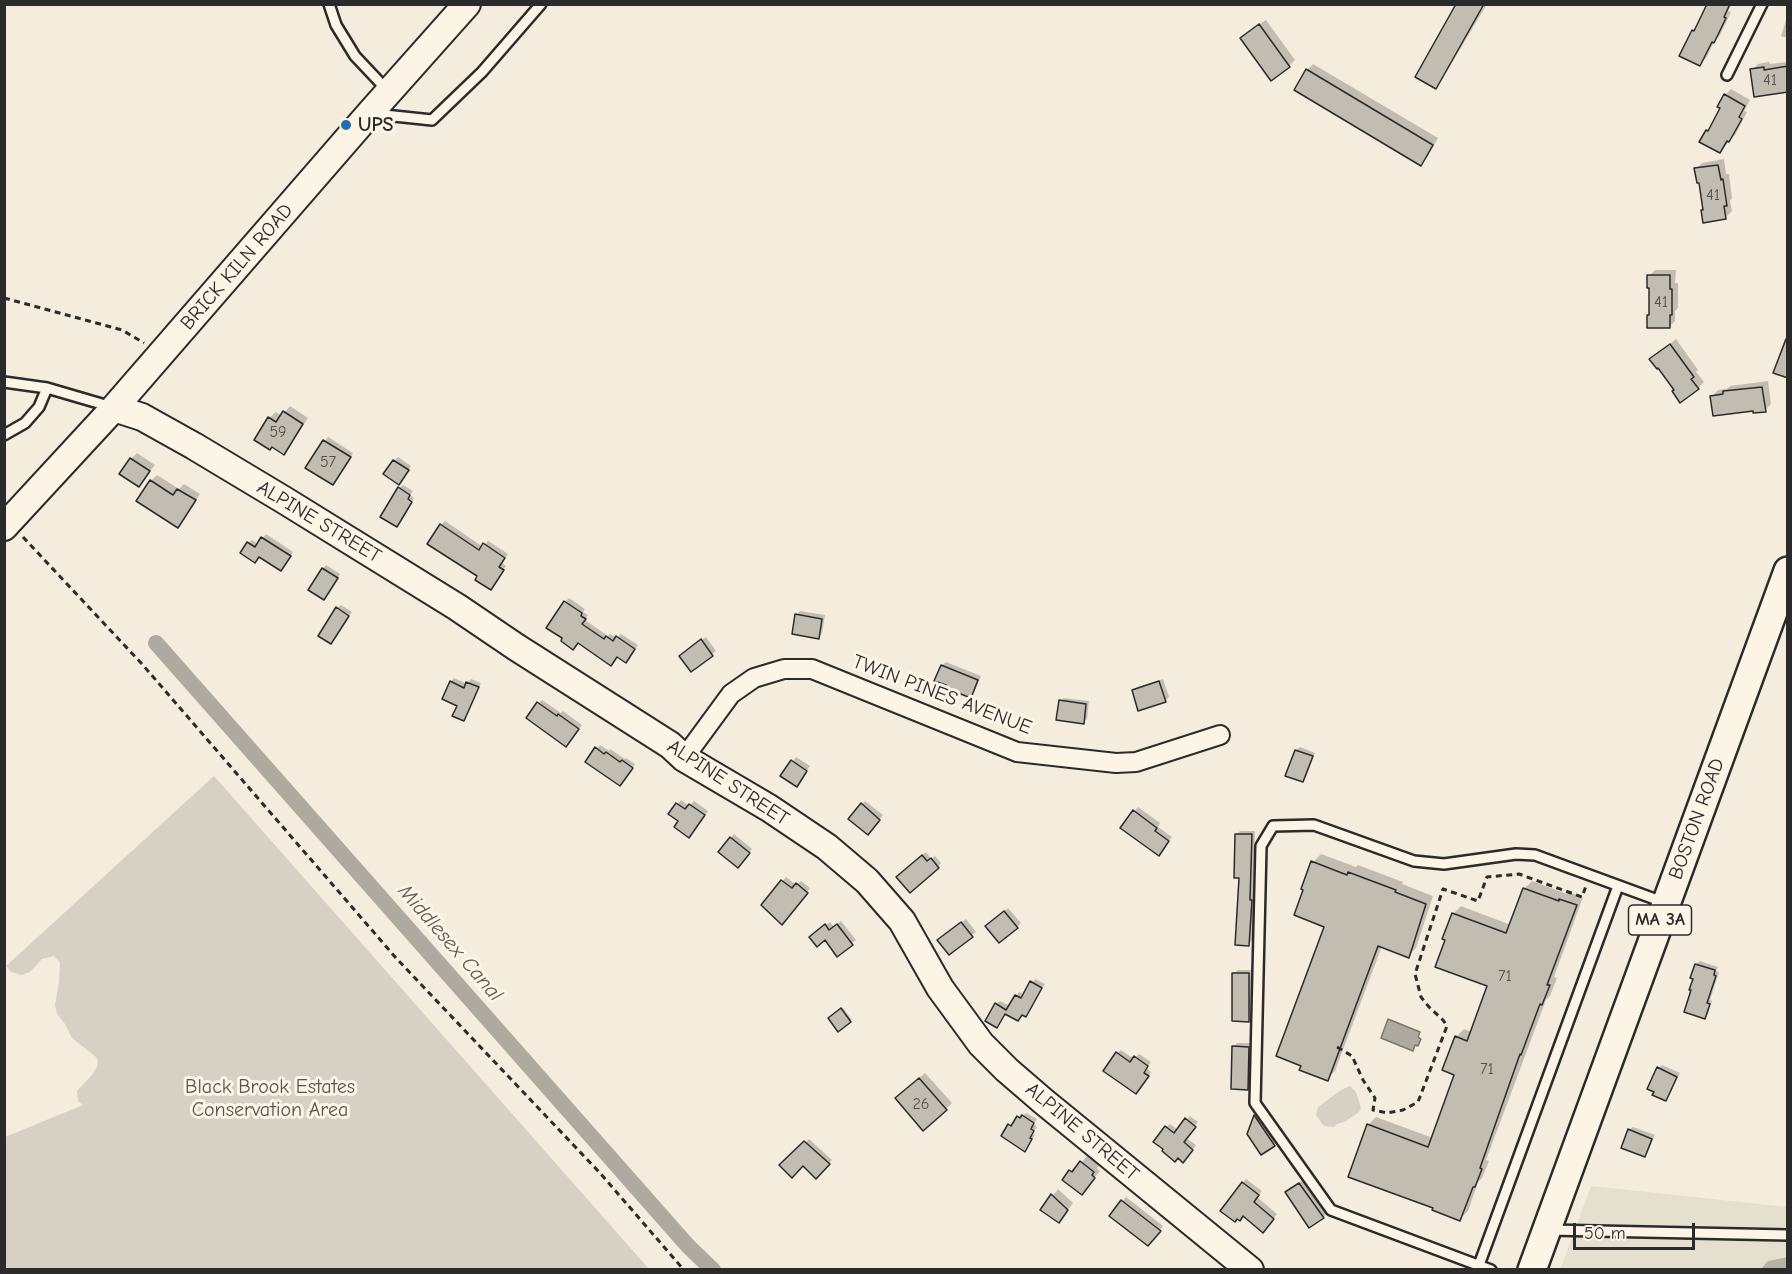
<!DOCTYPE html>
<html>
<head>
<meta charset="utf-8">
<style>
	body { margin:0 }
	#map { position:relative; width:1792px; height:1274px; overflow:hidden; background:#f4edde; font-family:"Comic Neue",sans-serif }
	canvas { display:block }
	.frame { position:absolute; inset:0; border:6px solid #2b2b2b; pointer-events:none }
	.scale { position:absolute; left:1573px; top:1223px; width:122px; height:27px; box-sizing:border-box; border:3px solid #2b2b2b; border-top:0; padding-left:8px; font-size:18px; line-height:21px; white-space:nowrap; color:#2b2b2b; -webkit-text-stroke:4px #fcf5e5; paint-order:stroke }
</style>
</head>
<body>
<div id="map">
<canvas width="1792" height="1274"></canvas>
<div class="frame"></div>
<div class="scale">50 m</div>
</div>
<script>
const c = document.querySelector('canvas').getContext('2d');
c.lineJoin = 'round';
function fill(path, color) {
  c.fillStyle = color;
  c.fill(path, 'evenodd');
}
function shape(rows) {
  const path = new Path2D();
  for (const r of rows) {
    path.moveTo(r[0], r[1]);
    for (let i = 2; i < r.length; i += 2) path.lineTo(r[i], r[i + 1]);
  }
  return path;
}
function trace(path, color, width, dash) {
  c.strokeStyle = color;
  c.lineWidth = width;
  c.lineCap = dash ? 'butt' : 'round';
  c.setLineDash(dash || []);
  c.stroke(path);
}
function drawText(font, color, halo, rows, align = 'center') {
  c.font = font + ' "Comic Neue",sans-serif';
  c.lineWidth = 6;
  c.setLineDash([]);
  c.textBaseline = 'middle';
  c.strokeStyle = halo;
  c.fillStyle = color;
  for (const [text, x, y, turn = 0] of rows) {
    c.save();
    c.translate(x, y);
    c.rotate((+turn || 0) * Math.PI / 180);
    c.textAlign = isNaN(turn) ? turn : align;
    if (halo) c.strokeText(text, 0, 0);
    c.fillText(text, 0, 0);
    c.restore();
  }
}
fill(shape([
	[1591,1186,1787,1207,1787,1269,1560,1270]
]), '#e5dfd0');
fill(shape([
	[214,776,649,1269,5,1269,5,1137,83,1105,78,1101,77,1091,92,1075,97,1067,98,1061,96,1057,72,1038,65,1024,57,1014,55,1005,59,982,60,963,54,956,42,959,30,972,21,975,11,972,6,966],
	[1350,1086,1356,1092,1361,1108,1359,1112,1346,1121,1337,1124,1334,1127,1324,1126,1316,1115,1318,1107,1341,1090]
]), '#d6d1c4');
const water = shape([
	[1388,1019,1420,1032,1418,1037,1421,1039,1418,1046,1415,1045,1413,1051,1381,1038,1388,1019]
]);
fill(water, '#afaaa0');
trace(water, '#7a7771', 1.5);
fill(shape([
	[1459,4,1487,4,1441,81,1436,87],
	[1705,4,1732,4,1728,11,1731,12,1720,35,1715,40,1706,58,1700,64,1693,31,1698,26,1707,8,1704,6],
	[1788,14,1788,38,1781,36],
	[1266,20,1295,60,1289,66,1248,32],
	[1769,62,1770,64,1788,62,1788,90,1752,70,1758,64],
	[1313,64,1438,138,1427,158,1421,164,1307,70],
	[1731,89,1750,100,1744,111,1747,112,1735,135,1720,151,1707,130,1713,125,1722,108,1725,95],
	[1724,159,1726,174,1729,174,1732,198,1730,201,1732,211,1726,217,1705,208,1696,169,1702,163],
	[1655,270,1676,270,1675,283,1678,283,1678,308,1675,311,1675,321,1669,327,1651,314,1649,276],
	[1787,334,1788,334,1788,377,1780,359,1778,358],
	[1676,339,1698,370,1696,372,1704,382,1698,388,1651,359],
	[1768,381,1771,404,1765,410,1754,409,1712,396,1718,390,1727,389,1730,386],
	[290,406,308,418,289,447,283,453,272,446,256,440,270,417,276,412,282,416],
	[328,437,353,453,336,480,307,467],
	[137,453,155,465,139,485,131,459],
	[398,457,411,466,402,479,394,461],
	[157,475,179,489,184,484,200,494,183,520,177,526,151,481],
	[403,485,413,491,410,495,414,498,400,522,399,488],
	[445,521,483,547,488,541,508,554,502,563,506,566,494,584,479,576,441,525],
	[266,534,293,552,281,570,259,556,248,543,252,540,258,544],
	[326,565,340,574,327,595,323,569],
	[569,598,585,609,583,612,588,615,585,620,608,636,610,634,617,638,621,634,638,645,630,657,618,655,611,664,565,602],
	[341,605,352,612,331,642,337,608],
	[800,611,825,615,822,633,819,637,797,615],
	[706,637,716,651,691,670,684,653],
	[946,662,981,676,974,693,971,696,936,680,942,665],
	[454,678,467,684,471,679,481,683,467,715,463,719,451,682],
	[1163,679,1169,697,1165,701,1133,691,1137,687],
	[1064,698,1089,701,1087,719,1083,722,1060,701],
	[542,700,561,713,563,711,582,725,569,742,539,703],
	[600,745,609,751,610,749,625,759,626,758,635,764,624,780,587,761],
	[1300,747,1315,753,1306,777,1303,781,1287,775,1296,750],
	[796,757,810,766,800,781,782,776],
	[681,800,689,806,694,801,708,811,693,832,670,813],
	[865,801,883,815,871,829,862,804],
	[1138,807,1160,823,1158,827,1172,837,1162,850,1122,827],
	[1240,831,1255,831,1253,897,1255,897,1252,940,1249,944,1237,834],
	[734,834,752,849,741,862,731,838],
	[926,852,931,859,935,856,941,863,938,867,902,873],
	[1321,854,1356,867,1358,865,1403,882,1402,884,1433,896,1416,948,1408,956,1382,946,1335,1071,1327,1079,1326,926,1313,862],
	[786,877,796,885,801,881,810,888,786,919,763,905],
	[1532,881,1567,894,1568,892,1583,897,1554,977,1557,978,1550,996,1546,1000,1486,1160,1489,1161,1482,1178,1478,1182,1468,1211,1460,1219,1368,1125,1376,1117,1433,1138,1456,1074,1456,1037,1464,1029,1472,1032,1489,985,1447,939,1453,914,1461,906,1511,925,1524,889],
	[1008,908,1021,923,1017,927,991,922],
	[966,919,976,932,949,953,943,936],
	[841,921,856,940,837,955,825,938,815,934,830,922,834,927],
	[1700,961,1718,967,1716,971,1719,972,1710,1000,1712,1001,1708,1014,1705,1017,1695,978,1692,977,1696,964],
	[1238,970,1252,970,1252,1016,1248,1020,1234,973],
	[1035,979,1045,984,1029,1011,1026,1015,1023,1013,1018,1019,1006,1013,997,1026,996,1004,1000,1001,1010,1006,1019,992,1025,995],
	[843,1008,852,1020,838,1030,830,1018],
	[1237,1043,1252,1043,1251,1084,1247,1088,1234,1047],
	[1121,1050,1134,1059,1139,1054,1151,1062,1147,1068,1151,1072,1140,1089,1117,1053],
	[1662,1065,1680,1073,1669,1096,1666,1099,1658,1068],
	[925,1073,952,1103,946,1109,902,1093],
	[1026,1113,1037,1119,1034,1124,1037,1127,1032,1134,1035,1135,1028,1146,1010,1125,1013,1122,1015,1122,1021,1114,1024,1115],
	[1258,1113,1277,1141,1274,1145,1249,1134,1255,1116],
	[1190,1116,1198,1122,1186,1138,1196,1145,1187,1157,1166,1127,1170,1124,1178,1130],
	[1633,1127,1655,1135,1648,1152,1644,1155,1629,1130],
	[809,1139,832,1160,816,1177,797,1151],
	[1087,1156,1099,1165,1097,1169,1100,1171,1082,1193,1064,1179,1076,1165,1078,1166],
	[1246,1179,1262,1191,1257,1197,1277,1214,1266,1227,1244,1215,1237,1218,1222,1211],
	[1303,1180,1326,1214,1323,1217,1291,1189],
	[1058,1189,1073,1203,1064,1215,1042,1209],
	[1126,1197,1163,1226,1152,1241,1111,1216],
	[1788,1257,1788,1270,1760,1270,1768,1261]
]), '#0003');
trace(shape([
	[156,643,688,1246,713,1270]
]), '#afaaa0', 16);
const building = shape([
	[1456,4,1484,4,1436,89,1415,77,1456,4],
	[1707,4,1730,4,1724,17,1726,18,1714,43,1712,42,1700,66,1679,56,1692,30,1694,31,1707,4],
	[1259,24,1290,67,1271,81,1240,38,1259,24],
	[1788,66,1788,92,1754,97,1750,69,1764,67,1764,70,1788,66],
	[1306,69,1433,145,1421,166,1294,90,1306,69],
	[1724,94,1745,106,1739,117,1742,119,1729,142,1727,141,1720,153,1699,142,1706,130,1708,131,1720,108,1717,107,1724,94],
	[1718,165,1721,180,1723,179,1727,206,1724,206,1726,219,1703,223,1701,210,1703,210,1699,183,1697,183,1694,168,1718,165],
	[1647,275,1670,275,1670,289,1672,289,1672,315,1670,315,1670,328,1647,328,1647,315,1649,315,1649,288,1647,288,1647,275],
	[1786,339,1788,339,1788,378,1773,373,1786,339],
	[1670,344,1694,377,1691,379,1699,389,1680,403,1672,391,1674,390,1658,368,1657,369,1649,359,1670,344],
	[1762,387,1766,412,1753,413,1753,411,1713,416,1710,396,1723,394,1723,391,1762,387],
	[283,411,303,424,284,455,272,447,270,450,254,440,268,417,276,422,283,411],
	[323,440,351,457,333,485,305,468,323,440],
	[130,458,150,471,139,487,119,474,130,458],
	[393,460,409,470,399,485,383,474,393,460],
	[150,480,173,495,177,489,196,500,178,528,136,501,150,480],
	[398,487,410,495,408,499,412,502,397,527,380,517,398,487],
	[440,524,479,550,483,543,505,558,499,567,504,570,491,590,475,580,477,576,427,544,440,524],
	[261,537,291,556,281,571,259,557,255,563,240,553,247,542,255,547,261,537],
	[322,568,338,578,324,600,308,590,322,568],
	[564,601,582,613,581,616,586,619,582,624,604,639,606,636,613,641,616,636,635,649,626,663,617,657,611,666,578,643,573,650,561,641,562,638,546,628,564,601],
	[336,607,349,616,331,644,318,636,336,607],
	[795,614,822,619,819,639,792,634,795,614],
	[701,639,713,656,691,672,679,656,701,639],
	[941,665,978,680,971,698,945,688,946,685,934,681,941,665],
	[450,681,464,688,466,682,479,687,464,721,452,716,457,706,442,699,450,681],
	[1159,681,1166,702,1138,711,1132,690,1159,681],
	[1059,700,1086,704,1084,724,1056,720,1059,700],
	[537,702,557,716,558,714,579,729,566,747,526,718,537,702],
	[595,747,604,754,606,752,620,762,622,760,633,768,620,786,585,762,595,747],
	[1295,750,1313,756,1303,782,1285,776,1295,750],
	[791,760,807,771,797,787,780,776,791,760],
	[676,803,685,809,689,804,705,815,689,838,674,827,678,821,668,814,676,803],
	[861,803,880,820,868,835,848,819,861,803],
	[1133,810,1157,828,1155,831,1169,841,1159,856,1120,828,1133,810],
	[1235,834,1252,834,1250,900,1252,900,1249,946,1235,945,1239,878,1234,878,1235,834],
	[730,837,750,853,738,868,718,852,730,837],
	[922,855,927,861,931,858,939,868,910,893,896,877,922,855],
	[1311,861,1347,875,1348,872,1396,890,1395,892,1426,904,1409,958,1378,946,1328,1081,1299,1070,1301,1066,1276,1056,1324,927,1294,915,1303,890,1301,889,1311,861],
	[781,880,792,888,796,883,808,893,782,925,761,905,781,880],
	[1523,888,1559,901,1559,899,1577,905,1547,985,1550,985,1542,1005,1540,1004,1521,1055,1520,1054,1480,1168,1482,1169,1475,1187,1473,1187,1460,1221,1432,1210,1433,1208,1348,1177,1367,1124,1428,1147,1454,1075,1442,1070,1455,1036,1467,1041,1487,986,1435,967,1445,940,1442,939,1452,913,1506,933,1523,888],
	[1004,911,1018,928,999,943,985,926,1004,911],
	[961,922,973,937,949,955,937,940,961,922],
	[825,924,829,930,837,924,853,945,837,957,825,940,817,947,809,937,825,924],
	[1695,964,1715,970,1714,975,1716,976,1707,1003,1710,1004,1705,1019,1684,1012,1691,990,1689,990,1693,979,1690,978,1695,964],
	[1232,973,1249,973,1249,1022,1232,1021,1232,973],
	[1030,981,1042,988,1026,1017,1022,1015,1018,1021,1005,1014,997,1028,985,1021,995,1003,1006,1010,1015,995,1021,998,1030,981],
	[841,1008,851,1022,838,1032,828,1018,841,1008],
	[1232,1046,1249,1047,1248,1090,1231,1089,1232,1046],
	[1116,1052,1130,1062,1134,1056,1148,1066,1144,1073,1149,1076,1136,1094,1103,1071,1116,1052],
	[1657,1067,1677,1077,1666,1101,1652,1095,1654,1092,1647,1089,1657,1067],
	[919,1078,947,1110,923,1131,895,1098,919,1078],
	[1022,1115,1034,1123,1031,1129,1034,1131,1030,1138,1032,1139,1025,1152,1001,1136,1008,1124,1011,1126,1017,1116,1020,1118,1022,1115],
	[1254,1115,1275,1146,1261,1155,1247,1134,1254,1115],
	[1185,1118,1196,1127,1184,1142,1193,1150,1183,1163,1178,1158,1175,1162,1162,1151,1163,1149,1153,1142,1165,1126,1174,1133,1185,1118],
	[1628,1129,1652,1139,1645,1157,1621,1148,1628,1129],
	[804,1141,830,1164,816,1179,803,1166,792,1178,779,1165,804,1141],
	[1080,1161,1094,1172,1092,1175,1095,1178,1082,1195,1062,1180,1069,1170,1072,1172,1080,1161],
	[1242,1182,1259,1195,1254,1202,1274,1219,1263,1233,1243,1216,1240,1221,1237,1219,1235,1222,1220,1211,1242,1182],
	[1299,1183,1324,1218,1309,1228,1285,1192,1299,1183],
	[1051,1194,1068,1210,1059,1223,1040,1210,1051,1194],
	[1121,1200,1161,1231,1148,1246,1109,1216,1121,1200]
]);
fill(building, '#c2bdb1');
trace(building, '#2b2b2b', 1.5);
const lane = shape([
	[329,4,336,25,355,56,387,90],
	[1727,75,1762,4],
	[375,114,432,120,482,72,541,4],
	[4,382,47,388,112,407],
	[4,435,25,423,39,407,47,388],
	[1549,1230,1788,1235],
	[1479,1265,1618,886],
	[1491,1270,1331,1210,1255,1103,1261,846,1273,826,1314,825,1414,861,1444,864,1516,854,1535,855,1663,902]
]);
const street = shape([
	[684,758,731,694,754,678,784,669,812,669,1017,752,1116,763,1136,762,1220,735]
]);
const secondary = shape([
	[114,408,142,417,194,446,284,500,457,607,516,647,670,745,684,758,769,808,827,847,867,881,902,921,940,988,981,1044,1007,1070,1043,1101,1250,1270],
	[4,527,114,408,370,113,467,4]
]);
const primary = shape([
	[1532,1270,1788,571]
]);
trace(lane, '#2b2b2b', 14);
trace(street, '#2b2b2b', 22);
trace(secondary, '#2b2b2b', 30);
trace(primary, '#2b2b2b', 32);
trace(shape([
	[4,298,122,330,144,343],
	[23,537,142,664,396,958,600,1173,684,1270],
	[1337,1047,1352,1056,1363,1080,1375,1098,1373,1110,1387,1113,1403,1110,1418,1102,1447,1026,1443,1020,1429,1007,1421,997,1415,974,1443,889,1478,901,1487,877,1519,874,1582,897,1586,886]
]), '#2b2b2b', 3, [6, 4.5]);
trace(lane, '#fcf5e5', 9);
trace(street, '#fcf5e5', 18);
trace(secondary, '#fcf5e5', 26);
trace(primary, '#fcf5e5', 27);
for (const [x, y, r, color] of [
	[346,125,6,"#1f6fb2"]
]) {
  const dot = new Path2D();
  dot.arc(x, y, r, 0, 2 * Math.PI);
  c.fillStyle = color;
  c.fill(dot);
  trace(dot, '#fcf5e5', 2);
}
drawText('16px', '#51504c', null, [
	["41",1770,80],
	["41",1713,195],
	["41",1661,302],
	["59",278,432],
	["57",328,462],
	["71",1505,976],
	["71",1487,1069],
	["26",921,1104]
]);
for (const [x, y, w] of [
	[1660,920,63]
]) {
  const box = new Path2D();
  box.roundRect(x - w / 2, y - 15, w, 30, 4.5);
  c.fillStyle = '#fcf5e5';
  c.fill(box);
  trace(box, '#2b2b2b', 1.5);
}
drawText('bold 18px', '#2b2b2b', null, [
	["MA 3A",1660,920]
]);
drawText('bold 20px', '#2b2b2b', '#fcf5e5', [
	["UPS",358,125]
], 'left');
drawText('20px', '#2b2b2b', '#fcf5e5', [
	["BRICK KILN ROAD",237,267,-49],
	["ALPINE STREET",319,522,31],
	["TWIN PINES AVENUE",942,695,21],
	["ALPINE STREET",728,783,33],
	["BOSTON ROAD",1697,819,-70],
	["ALPINE STREET",1082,1132,40]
]);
drawText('20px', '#565451', '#fcf5e5', [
	["Black Brook Estates",270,1087],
	["Conservation Area",270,1110]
]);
drawText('italic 21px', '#595754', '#fcf5e5', [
	["Middlesex Canal",450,943,49]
]);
</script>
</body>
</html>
